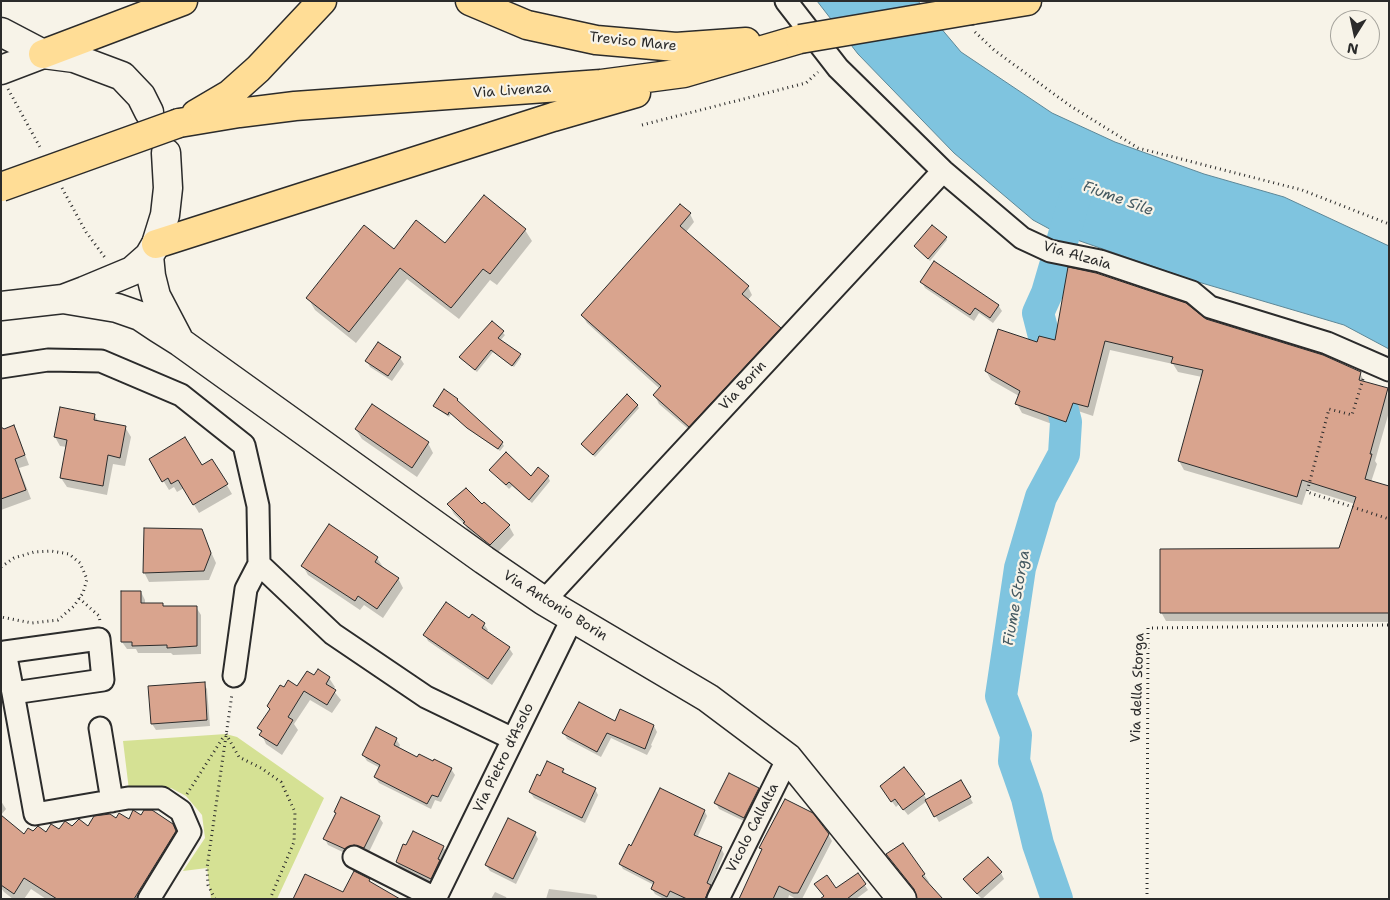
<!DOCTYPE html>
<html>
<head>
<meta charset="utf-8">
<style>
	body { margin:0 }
	#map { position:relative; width:1390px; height:900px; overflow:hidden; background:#f7f3e8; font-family:"Shantell Sans",sans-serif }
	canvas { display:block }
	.frame { position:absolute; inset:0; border:2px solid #2b2b2b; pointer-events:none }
	.north { position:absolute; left:1330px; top:10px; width:50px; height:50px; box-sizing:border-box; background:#f7f3e8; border:1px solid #a5a39c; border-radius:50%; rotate:190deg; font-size:14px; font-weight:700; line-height:20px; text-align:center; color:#2b2b2b }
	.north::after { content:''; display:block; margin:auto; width:18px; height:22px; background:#2b2b2b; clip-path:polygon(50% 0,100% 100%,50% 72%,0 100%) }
</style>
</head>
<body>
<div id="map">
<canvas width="1390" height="900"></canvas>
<div class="frame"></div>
<div class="north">N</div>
</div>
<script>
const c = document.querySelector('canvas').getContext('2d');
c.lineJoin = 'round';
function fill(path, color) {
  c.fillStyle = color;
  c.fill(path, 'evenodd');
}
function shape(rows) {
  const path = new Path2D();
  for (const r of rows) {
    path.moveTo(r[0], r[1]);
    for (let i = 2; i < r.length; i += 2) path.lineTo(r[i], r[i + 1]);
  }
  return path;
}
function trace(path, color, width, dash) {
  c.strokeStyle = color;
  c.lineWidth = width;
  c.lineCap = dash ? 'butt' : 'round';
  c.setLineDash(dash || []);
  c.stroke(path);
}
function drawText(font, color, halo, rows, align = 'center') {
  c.font = font + ' "Shantell Sans",sans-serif';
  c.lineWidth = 4.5;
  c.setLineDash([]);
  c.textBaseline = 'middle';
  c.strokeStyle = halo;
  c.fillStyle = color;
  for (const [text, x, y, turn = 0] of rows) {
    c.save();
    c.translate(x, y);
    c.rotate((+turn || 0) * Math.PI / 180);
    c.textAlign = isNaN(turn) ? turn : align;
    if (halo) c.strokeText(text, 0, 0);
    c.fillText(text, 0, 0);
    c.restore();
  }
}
fill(shape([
	[226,734,237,737,324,798,277,899,211,899,207,868,183,871,205,838,202,815,186,796,171,788,129,790,123,741]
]), '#d5e194');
const water = shape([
	[817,1,918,1,961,52,1052,113,1115,142,1204,174,1284,197,1389,246,1389,349,1344,325,1195,281,1057,233,1033,220,954,153,858,54,817,1]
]);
fill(water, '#7fc4df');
trace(water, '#5d8797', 1);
fill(shape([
	[690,214,694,222,686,232,748,287,752,295,748,300,780,328,784,336,694,434,659,404,655,396,660,389,587,323,582,315],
	[525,230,532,241,497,285,490,280,459,319,407,279,356,343,315,310,308,298,394,251,446,245],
	[946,238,947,240,930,261,915,246],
	[922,282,998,305,1002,311,993,323,979,313,974,321,925,288],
	[1206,320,1360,373,1365,383,1387,389,1389,412,1375,461,1377,464,1371,482,1389,488,1389,622,1166,621,1161,612,1340,550,1355,504,1307,489,1302,505,1184,470,1179,461,1202,377,1178,372,1173,364,1110,350,1093,416,1078,411,1071,431,1022,413,1017,404,1019,396,991,380,986,371,1038,343],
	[492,322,505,335,500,341,521,357,514,367,493,352,477,372,460,358],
	[400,358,404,364,392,381,370,367,367,361],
	[445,391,457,400,459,403,502,443,504,446,500,451,470,430,451,414,449,417,436,408,435,406],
	[637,405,639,408,595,457,584,447,582,444],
	[94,415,99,422,125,427,131,437,125,466,113,464,107,495,67,487,61,478,67,447,60,446,55,437],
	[13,427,18,436,29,465,19,468,31,499,1,510,1,432],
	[356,430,428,443,433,453,417,477,362,439],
	[150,459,202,467,212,460,232,494,199,513,184,488,177,492,174,487,169,490],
	[491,470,531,477,548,477,550,481,532,503,512,486,509,489],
	[449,505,482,506,509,526,514,535,496,554,470,533,465,525,454,514],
	[329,526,377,558,383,567,398,578,403,588,383,618,364,605,360,610,308,575,303,566],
	[201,530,216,563,209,580,149,582,144,572],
	[141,592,145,600,145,605,163,607,196,607,201,615,201,654,173,655,171,653,138,653,136,649,127,649,122,642],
	[469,620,484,624,488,630,486,632,509,648,513,654,492,685,428,641,425,635],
	[314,677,329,678,335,687,333,690,341,700,332,713,310,700,294,724,298,730,282,755,266,744,259,728,270,711,268,706,284,689,297,688],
	[204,684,207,689,210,726,156,730,152,724,149,688],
	[621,711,654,726,657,732,651,745,652,746,647,755,611,738,601,757,567,739,564,733,615,723],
	[396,739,400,745,398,749,418,759,451,769,455,775,441,802,435,800,431,809,379,783,375,777,380,768,367,761,363,755],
	[563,770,566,775,595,789,598,795,585,823,534,798,530,792,541,777],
	[961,782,973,803,939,822,927,801,908,815,899,804,896,807,885,792,924,795,927,800],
	[758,789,762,795,748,823,719,809,716,803],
	[1,801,6,809,1,815],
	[704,810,707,816,697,838,721,848,724,854,710,887,713,892,710,899,664,899,655,894,652,889,654,885,623,869,620,864,632,847],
	[1,816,24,836,33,833,46,833,73,828,88,828,116,819,129,820,142,817,172,825,179,836,147,899,46,899,31,889,24,899,13,899,4,892,1,888],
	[379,817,383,823,368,854,349,855,328,845,325,839],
	[535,833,538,839,516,884,490,871,486,865],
	[828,834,832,841,802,899,796,899,789,895,788,899,741,899,763,851,761,848],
	[443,847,447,853,434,885,400,868,397,862],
	[888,855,924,874,929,882,918,894],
	[1001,873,1004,879,982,899,968,885,965,879],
	[858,875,868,890,856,899,826,899,815,885,836,889],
	[549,889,596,895,598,899,546,899],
	[495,892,506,897,507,899,491,899]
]), '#0003');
trace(shape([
	[1057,899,1038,844,1027,798,1014,761,1016,735,1001,696,1020,568,1041,497,1064,454,1066,422,1038,313,1047,293,1076,194]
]), '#7fc4df', 32);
const building = shape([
	[484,195,526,229,490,274,483,269,451,308,400,268,349,332,306,298,364,225,394,249,416,220,445,243,484,195],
	[680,204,691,213,680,226,749,286,742,294,781,328,689,427,653,395,661,386,581,315,680,204],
	[932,225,947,237,928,259,914,246,932,225],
	[934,261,999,305,990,318,975,308,970,315,920,282,934,261],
	[1068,267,1096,273,1186,303,1206,319,1323,355,1361,372,1359,380,1388,388,1370,454,1372,454,1365,479,1389,486,1389,613,1160,613,1160,549,1339,548,1356,497,1302,480,1297,497,1178,461,1203,370,1171,363,1173,357,1105,341,1088,407,1073,403,1066,422,1015,404,1020,391,985,371,998,329,1037,342,1039,336,1055,340,1068,267],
	[492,321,504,331,498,338,521,354,512,366,491,350,475,370,459,357,492,321],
	[378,342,401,357,388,376,365,361,378,342],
	[444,389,458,399,457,400,503,442,498,449,467,428,449,412,448,415,433,406,444,389],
	[627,394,638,405,593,455,581,444,627,394],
	[372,404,429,442,412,468,355,429,372,404],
	[60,407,95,414,94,420,126,426,120,458,108,455,103,486,60,478,67,440,54,437,60,407],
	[14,425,25,455,15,459,26,490,1,499,1,427,4,429,14,425],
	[185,437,202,465,212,459,228,484,193,505,178,480,171,484,168,478,162,482,149,459,185,437],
	[506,452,531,476,538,467,549,476,529,500,509,482,506,485,489,470,506,452],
	[466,488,482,504,484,502,510,525,490,545,463,523,465,522,447,504,466,488],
	[329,524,378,557,375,562,399,578,377,609,358,596,355,601,301,566,329,524],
	[144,528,202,529,211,553,204,571,143,573,144,528],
	[121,591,141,591,141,603,163,603,163,606,197,606,197,646,167,648,167,645,132,646,132,642,121,642,121,591],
	[446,602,469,618,472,614,485,623,482,628,510,647,488,679,423,635,446,602],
	[318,669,330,677,326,684,336,690,327,705,304,691,288,717,293,720,277,746,259,735,262,731,257,728,270,709,267,706,280,685,284,687,288,680,297,686,307,671,314,675,318,669],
	[205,682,207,720,151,724,148,686,205,682],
	[579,702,615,721,620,709,654,725,645,749,607,733,597,752,562,733,579,702],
	[376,727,397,738,394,745,417,757,419,754,433,761,434,759,452,768,438,797,432,795,427,804,374,777,380,765,362,755,376,727],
	[547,761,564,769,562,772,596,788,582,818,529,792,537,774,540,776,547,761],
	[904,767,925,794,903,810,895,799,891,802,880,786,904,767],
	[729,773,759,788,744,818,714,803,729,773],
	[961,780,971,797,934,817,925,800,961,780],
	[660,788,705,810,694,835,722,847,707,883,711,885,705,899,687,899,670,891,667,897,651,889,654,882,619,864,629,844,631,846,660,788],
	[341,797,380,816,364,848,354,845,345,849,323,839,336,813,334,812,341,797],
	[785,799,813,813,829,834,798,893,793,893,779,886,773,899,739,899,762,849,759,848,785,799],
	[133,810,141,815,144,810,152,810,173,824,176,831,134,899,57,899,24,878,14,894,1,885,1,815,24,834,28,828,33,831,38,826,46,832,51,824,59,829,65,821,72,826,79,819,88,826,94,816,110,814,116,818,119,813,129,819,133,810],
	[508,818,536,832,513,879,485,865,508,818],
	[413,831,444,846,438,859,440,860,431,879,396,862,403,844,406,845,413,831],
	[903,843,925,874,922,876,943,899,917,899,914,889,886,854,903,843],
	[988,857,1002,872,977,894,963,879,988,857],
	[354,871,370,879,369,881,400,899,293,899,305,874,343,892,354,871],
	[858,873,866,884,847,899,820,899,824,896,814,884,827,875,836,888,858,873]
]);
fill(building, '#d9a48e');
trace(building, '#2b2b2b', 1);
const street = shape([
	[786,1,838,68,943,171,1022,238,1050,251,1100,261,1192,292,1210,307,1327,343,1389,370],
	[1,367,48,360,101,361,181,395,244,445,258,506,259,564,333,634,426,697,513,739],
	[544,601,943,171],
	[234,676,246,589,259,564],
	[13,693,103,680,99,639,5,652,13,693,35,814,128,798,162,798,181,811,190,832,149,899],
	[100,728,112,801],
	[354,857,435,898],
	[435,899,572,619],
	[718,899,788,758]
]);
const secondary = shape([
	[1,32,43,54],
	[1,70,43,54,74,58,122,76,141,96,149,112],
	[149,256,151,276,156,296,178,338],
	[63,299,117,308,140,316,158,328,180,342,484,560,544,601,708,698,788,758,902,899],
	[1,306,63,299,84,291,132,271,149,256,156,244,165,215,168,188,166,153]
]);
const highway = shape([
	[470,1,527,25,596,40,676,47,746,42],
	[972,10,1027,1],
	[43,54,183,1],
	[196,114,230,94,258,69,322,1],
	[179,123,239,113,295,106,601,84,684,73,800,39],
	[156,244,553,117,636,93]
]);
trace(street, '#2b2b2b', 25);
trace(secondary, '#2b2b2b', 31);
trace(highway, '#2b2b2b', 31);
trace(shape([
	[975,32,994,50,1069,105,1138,148,1302,190,1389,224],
	[8,89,41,149],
	[642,125,806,83,818,72],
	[62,188,86,232,106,259],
	[1363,379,1352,415,1329,409,1307,492,1389,519],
	[1,567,14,558,34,552,51,551,69,554,80,563,87,579,83,593,74,606,58,620,32,623,1,617],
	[79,598,99,616,100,621],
	[226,734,239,757,261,768,281,782,295,812,294,842,270,899],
	[187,794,224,736],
	[215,899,208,885,207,868,232,694],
	[1147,899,1148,628,1388,625,1389,622]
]), '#2b2b2b', 3, [1, 4]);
trace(street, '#f7f3e8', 21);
trace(secondary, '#f7f3e8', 28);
trace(highway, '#ffdd96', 28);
const highwayBridge = shape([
	[800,39,972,10],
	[1,187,179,123]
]);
trace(highwayBridge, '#2b2b2b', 31, []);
trace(highwayBridge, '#ffdd96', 28);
drawText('14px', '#2b2b2b', '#f7f3e8', [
	["Treviso Mare",633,42,6],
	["Via Livenza",512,91,-4],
	["Via Alzaia",1077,256,16],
	["Via Borin",743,386,-47],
	["Via Antonio Borin",555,606,32],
	["Via della Storga",1138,688,-88],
	["Via Pietro d'Asolo",504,758,-64],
	["Vicolo Callalta",753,828,-63]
]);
drawText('italic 15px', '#445961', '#f7f3e8', [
	["Fiume Sile",1118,199,20],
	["Fiume Storga",1017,598,-80]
]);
</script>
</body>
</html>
